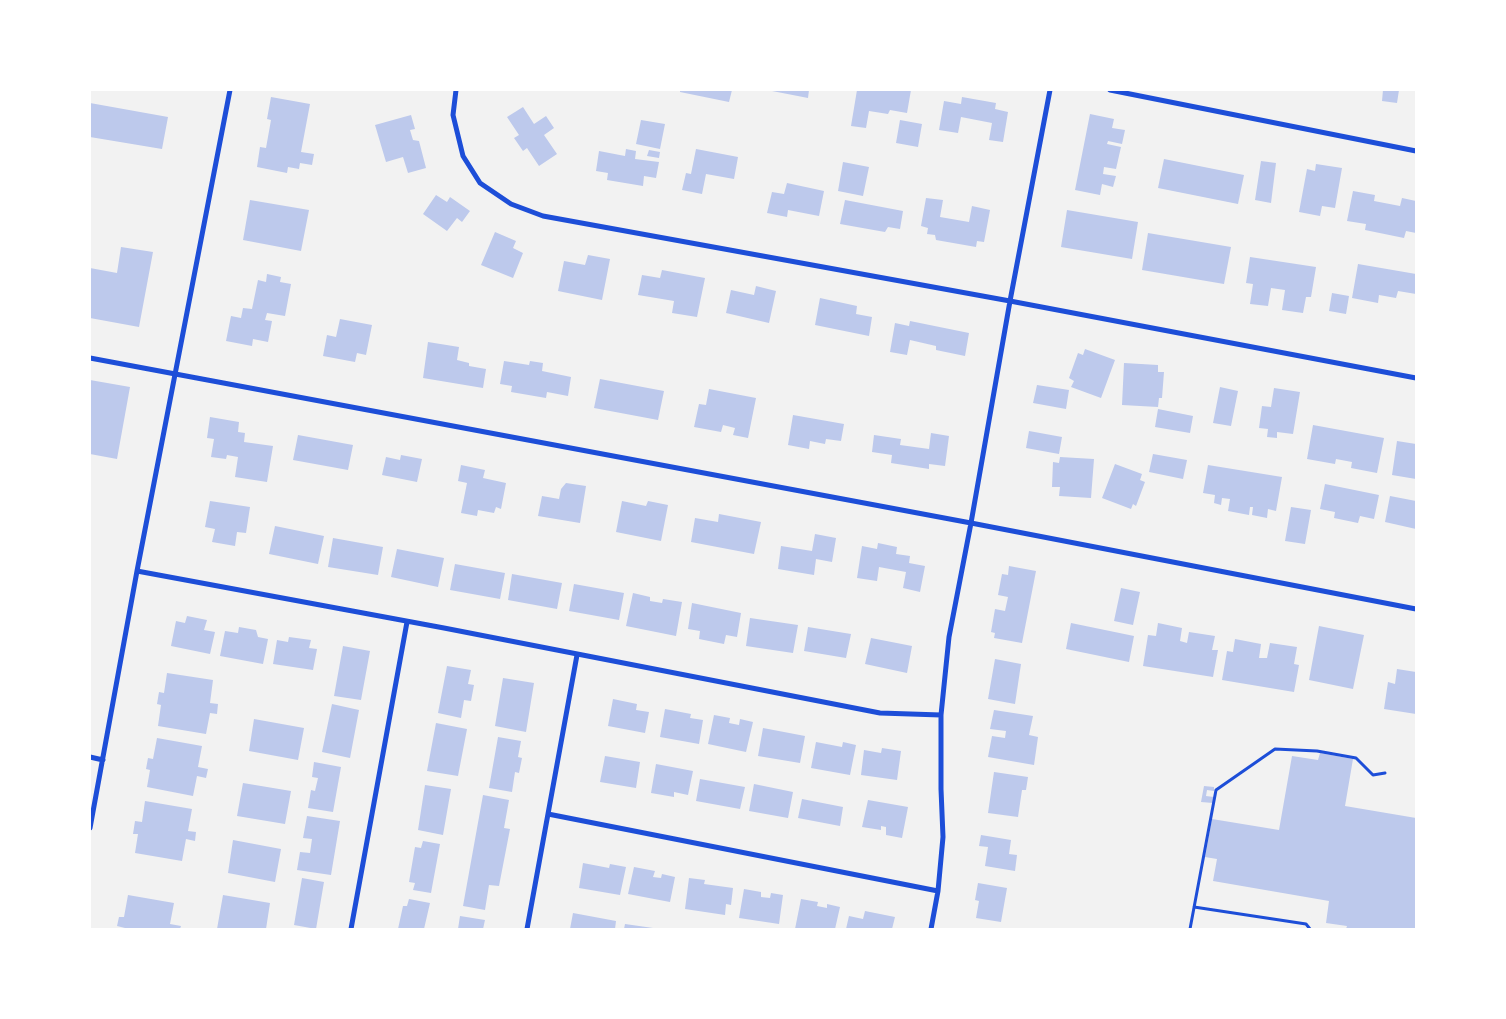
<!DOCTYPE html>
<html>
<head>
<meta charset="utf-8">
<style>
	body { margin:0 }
	#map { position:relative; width:1506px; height:1019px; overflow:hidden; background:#f2f2f2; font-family:Commissioner,sans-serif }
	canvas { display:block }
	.frame { position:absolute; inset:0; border:91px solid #fff; pointer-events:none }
</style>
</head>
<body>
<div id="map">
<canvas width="1506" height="1019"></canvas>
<div class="frame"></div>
</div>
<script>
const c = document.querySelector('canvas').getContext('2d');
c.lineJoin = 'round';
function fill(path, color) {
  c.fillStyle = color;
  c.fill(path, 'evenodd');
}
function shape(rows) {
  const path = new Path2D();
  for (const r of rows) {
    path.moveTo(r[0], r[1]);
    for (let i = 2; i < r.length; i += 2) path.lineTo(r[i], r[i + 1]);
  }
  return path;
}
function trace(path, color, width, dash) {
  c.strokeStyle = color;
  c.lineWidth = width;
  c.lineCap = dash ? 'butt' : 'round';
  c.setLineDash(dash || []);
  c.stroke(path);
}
fill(shape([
	[680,90,732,90,729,102,680,92],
	[767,90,809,90,808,98],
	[857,90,911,90,907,113,890,110,888,114,869,111,866,128,851,126],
	[1383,90,1399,90,1397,103,1382,101],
	[271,97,310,104,301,152,314,154,312,165,300,163,299,169,288,167,287,173,257,167,260,147,266,148,271,120,267,119],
	[962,97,996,103,995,109,1008,112,1003,142,989,140,992,123,961,117,958,133,939,130,944,101,961,104],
	[90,103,168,117,162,149,90,137],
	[523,107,534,124,546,116,554,128,544,135,557,154,539,166,527,148,523,151,514,138,519,135,507,117],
	[1090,114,1114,119,1112,128,1125,130,1122,144,1108,141,1107,144,1121,147,1116,169,1104,167,1103,174,1116,176,1113,187,1102,184,1100,195,1075,190],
	[411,115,415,129,410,130,413,140,419,141,426,168,408,173,403,157,386,162,375,125],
	[641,120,665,124,660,149,636,144],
	[900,120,922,124,918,147,896,143],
	[626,149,636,151,635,159,659,162,656,178,644,176,643,186,607,180,608,173,596,171,599,151,625,156],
	[696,149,738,157,734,179,706,174,702,194,682,190,686,173,691,174],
	[649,150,660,152,659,158,647,156],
	[1164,159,1244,175,1238,204,1158,188],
	[1261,161,1276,163,1271,203,1255,200],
	[843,162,869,167,863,196,838,191],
	[1316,164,1342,168,1335,208,1322,206,1320,216,1299,212,1307,169,1315,171],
	[787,183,824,191,819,216,788,210,787,217,767,213,772,192,784,194],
	[1353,191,1375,195,1374,201,1400,206,1402,198,1416,201,1416,233,1406,231,1404,238,1365,230,1366,224,1347,221],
	[436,195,447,202,450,197,470,211,462,222,457,218,447,231,423,214],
	[926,198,943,200,940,217,969,222,972,206,990,210,984,242,977,241,976,247,936,240,935,235,927,234,928,228,921,226],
	[250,200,309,210,301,251,243,240],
	[845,200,903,211,900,229,888,227,885,232,840,224],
	[1067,210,1138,222,1132,259,1061,247],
	[495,232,516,241,513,248,523,253,513,278,481,265],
	[1148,233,1231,247,1224,284,1142,270],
	[121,247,153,252,139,327,90,318,90,268,117,273],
	[588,255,610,259,602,300,558,291,564,261,585,265],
	[1250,257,1316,267,1311,297,1306,297,1303,313,1282,310,1285,290,1271,288,1268,306,1250,304,1253,284,1246,283],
	[1358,264,1416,274,1416,294,1398,291,1396,298,1379,295,1378,303,1352,298],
	[662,270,705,278,697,317,672,313,674,301,638,295,642,275,660,278],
	[267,274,281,277,280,282,291,284,285,316,267,313,265,320,272,321,268,342,253,339,252,346,226,341,231,316,241,318,243,308,252,309,258,280,266,282],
	[756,286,776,291,769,323,726,313,731,290,754,295],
	[1332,293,1349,296,1346,314,1329,311],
	[820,298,857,306,856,314,872,317,869,336,815,325],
	[340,319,372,325,366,355,357,353,355,362,323,356,327,335,336,337],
	[910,321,969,333,965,356,936,350,936,346,910,340,907,355,890,352,895,323,909,326],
	[428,342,459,347,457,360,469,363,469,366,486,369,483,388,423,378],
	[1085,349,1115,360,1101,398,1071,387,1074,381,1069,378,1078,353,1083,355],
	[504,361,529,365,530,361,543,363,542,371,571,377,568,396,547,392,546,398,511,392,512,386,500,384],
	[1124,363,1158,365,1158,372,1164,372,1162,398,1159,398,1158,407,1122,405],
	[600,379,664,391,658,420,594,408],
	[90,380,130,387,117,459,90,454],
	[1037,385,1069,390,1066,409,1033,403],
	[1220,387,1238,391,1231,426,1213,423],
	[1274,388,1300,392,1293,434,1277,432,1277,438,1267,437,1268,429,1259,428,1262,406,1271,407],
	[709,389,756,398,748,438,733,435,735,428,723,425,721,432,694,427,699,404,706,405],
	[1158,409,1193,416,1190,433,1155,427],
	[793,415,844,424,841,441,826,439,825,444,810,441,809,449,788,445],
	[210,417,239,422,238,432,245,433,244,442,273,446,267,482,235,477,238,457,227,455,226,459,211,457,214,439,207,438],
	[1313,425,1384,438,1377,473,1351,468,1352,462,1336,459,1335,464,1307,459],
	[1029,431,1062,437,1059,454,1026,448],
	[931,433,949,436,945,466,929,464,929,469,891,463,892,455,872,452,874,435,901,439,900,445,929,449],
	[298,435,353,445,348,470,293,460],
	[1397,441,1416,444,1416,479,1392,475],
	[1153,454,1187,460,1183,479,1149,472],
	[401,455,422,459,417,482,382,475,386,457,400,460],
	[1060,457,1094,459,1091,498,1059,496,1060,487,1052,487,1053,462,1059,463],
	[1115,464,1142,474,1140,480,1145,482,1136,506,1133,504,1131,509,1102,498],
	[461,465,485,470,483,478,506,483,501,509,496,507,494,513,478,510,477,516,461,513,467,483,458,481],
	[1208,465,1282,477,1276,511,1268,509,1267,518,1252,515,1253,507,1250,507,1249,515,1228,511,1230,499,1222,498,1221,505,1214,503,1215,495,1203,493],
	[566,483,586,486,580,523,538,516,542,496,559,499,561,489],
	[1325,484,1379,495,1374,519,1360,516,1358,523,1334,518,1335,512,1320,509],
	[1390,496,1416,501,1416,529,1385,522],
	[210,501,250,507,246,533,237,532,235,546,212,542,215,529,205,527],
	[622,501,646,506,648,501,668,505,661,541,616,532],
	[1291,507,1311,510,1305,544,1285,541],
	[719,514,761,522,754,554,691,542,695,518,718,522],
	[275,526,324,536,318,564,269,554],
	[815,534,836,538,832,562,816,559,814,575,778,569,781,546,812,551],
	[333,538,383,547,378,575,328,567],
	[878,543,897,547,896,554,910,556,909,563,925,566,920,592,903,588,906,572,879,567,877,581,857,578,862,546,877,549],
	[397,549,444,558,438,587,391,577],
	[455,564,505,573,500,599,450,590],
	[1009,566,1036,571,1022,643,994,638,995,633,991,632,995,609,1005,611,1008,597,998,595,1002,574,1008,575],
	[512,574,562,583,557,609,508,600],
	[574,584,624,593,619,620,569,611],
	[1121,588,1140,592,1133,625,1114,621],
	[633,593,650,597,650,601,662,603,663,599,682,602,676,636,626,626],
	[692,603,741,613,737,637,726,635,724,644,699,639,700,631,688,629],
	[187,616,207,620,204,630,215,632,210,654,171,646,176,621,185,623],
	[750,618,798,625,793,653,746,646],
	[1071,623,1134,636,1129,662,1066,649],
	[1158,623,1182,628,1180,641,1187,643,1189,632,1215,636,1212,650,1218,650,1213,677,1143,666,1148,635,1156,636],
	[1319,626,1364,635,1353,689,1309,680],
	[239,627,256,630,258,637,268,639,263,664,220,656,225,631,238,633],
	[808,627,851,634,846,658,804,651],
	[289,637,311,640,309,648,317,649,313,670,273,664,277,640,288,642],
	[871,638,912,646,907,673,865,664],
	[1235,639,1261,644,1259,658,1267,658,1270,643,1297,647,1294,664,1299,665,1294,692,1222,680,1227,651,1233,652],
	[343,646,370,651,361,700,334,696],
	[995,659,1021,664,1015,704,988,699],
	[447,666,471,670,468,684,474,685,471,701,464,700,461,718,438,713],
	[1397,669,1416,672,1416,714,1384,709,1388,682,1395,684],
	[167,673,213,680,210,703,218,704,217,714,210,713,206,734,158,726,161,705,157,704,159,692,164,693],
	[503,678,534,683,526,732,495,726],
	[613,699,637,704,636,710,649,712,645,733,608,726],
	[332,704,359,710,350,758,322,752],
	[665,709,691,714,690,718,703,720,699,744,660,737],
	[994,710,1033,716,1029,735,1038,737,1034,765,988,757,992,736,1005,738,1006,731,990,729],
	[714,715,730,718,729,723,739,725,740,719,753,722,746,752,708,744],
	[254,719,304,728,298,760,249,751],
	[436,723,467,729,458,776,427,771],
	[763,728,805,736,800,763,758,756],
	[498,737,521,741,518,757,522,758,519,773,515,772,512,792,489,788],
	[157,738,202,746,198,767,208,769,206,778,197,776,193,796,147,787,150,770,146,769,148,758,153,759],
	[816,742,842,747,843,742,856,745,850,775,811,768],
	[882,748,901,751,897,780,861,775,864,750,881,753],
	[1320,753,1353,759,1345,806,1416,818,1416,929,1346,929,1347,926,1326,923,1329,901,1213,881,1217,859,1205,857,1212,819,1279,830,1292,756,1318,760],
	[605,756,640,762,636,788,600,782],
	[314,762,341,767,333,812,308,808,311,790,315,791,318,778,312,777],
	[656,764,693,771,688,795,674,792,674,797,651,793],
	[994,772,1028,777,1026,790,1022,790,1018,817,988,813],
	[700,779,745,787,740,809,696,801],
	[243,783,291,791,285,824,237,816],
	[754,784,793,792,788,818,749,811],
	[425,785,451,789,443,835,418,830],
	[1204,786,1214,787,1214,791,1207,790,1206,796,1214,797,1213,803,1201,802],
	[483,795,509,800,504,828,510,829,499,886,489,885,485,910,463,906],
	[802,799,843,807,840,826,798,818],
	[868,800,908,807,902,838,886,835,886,827,881,826,881,830,862,827],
	[145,801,192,809,188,831,196,832,195,841,186,839,182,861,135,853,138,834,133,834,135,821,142,822],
	[307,816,340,821,331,875,297,870,300,852,310,853,312,839,303,838],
	[981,835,1011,840,1009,854,1017,855,1015,871,985,866,988,847,979,846],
	[233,840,281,849,275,882,228,873],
	[423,841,440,844,431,893,413,890,415,883,409,882,415,847,421,848],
	[583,863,609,868,610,864,626,867,620,895,579,888],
	[634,867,655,871,653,877,661,878,662,874,675,877,670,902,628,894],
	[302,878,324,882,316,929,294,925],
	[689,878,705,880,704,884,733,888,731,905,726,904,725,915,685,909],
	[978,883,1007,888,1001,922,976,918,979,901,975,900],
	[744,889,761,892,761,897,770,898,771,893,783,895,779,924,739,918],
	[128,895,174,903,170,924,181,926,180,929,124,929,125,928,117,926,119,917,124,917],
	[223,895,270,903,266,929,217,929],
	[409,899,430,903,424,929,398,929,403,906,407,906],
	[801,899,818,902,817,906,827,908,827,904,840,907,835,929,795,929],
	[865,911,895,917,892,929,846,929,849,916,863,919],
	[573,913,616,921,615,929,570,929],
	[460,916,485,920,483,929,458,929],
	[625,924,653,928,652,929,624,929]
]), '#bdc9ec');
trace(shape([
	[1194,907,1306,924,1310,929],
	[1190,929,1216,790,1275,749,1317,751,1356,758,1373,775,1385,773]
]), '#1d4ed8', 3);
trace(shape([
	[456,90,453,115,463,156,480,183,511,204,543,216,1010,301,1416,378],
	[1110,90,1416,151],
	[90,358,971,523,1416,609],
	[137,571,444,628,880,713,941,715],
	[90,757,103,760],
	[548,814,938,891],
	[90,828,137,571,230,90],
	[351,929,407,622],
	[527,929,577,655],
	[931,929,938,891,943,837,941,789,941,715,949,637,971,523,1010,301,1050,90]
]), '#1d4ed8', 5);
</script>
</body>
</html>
